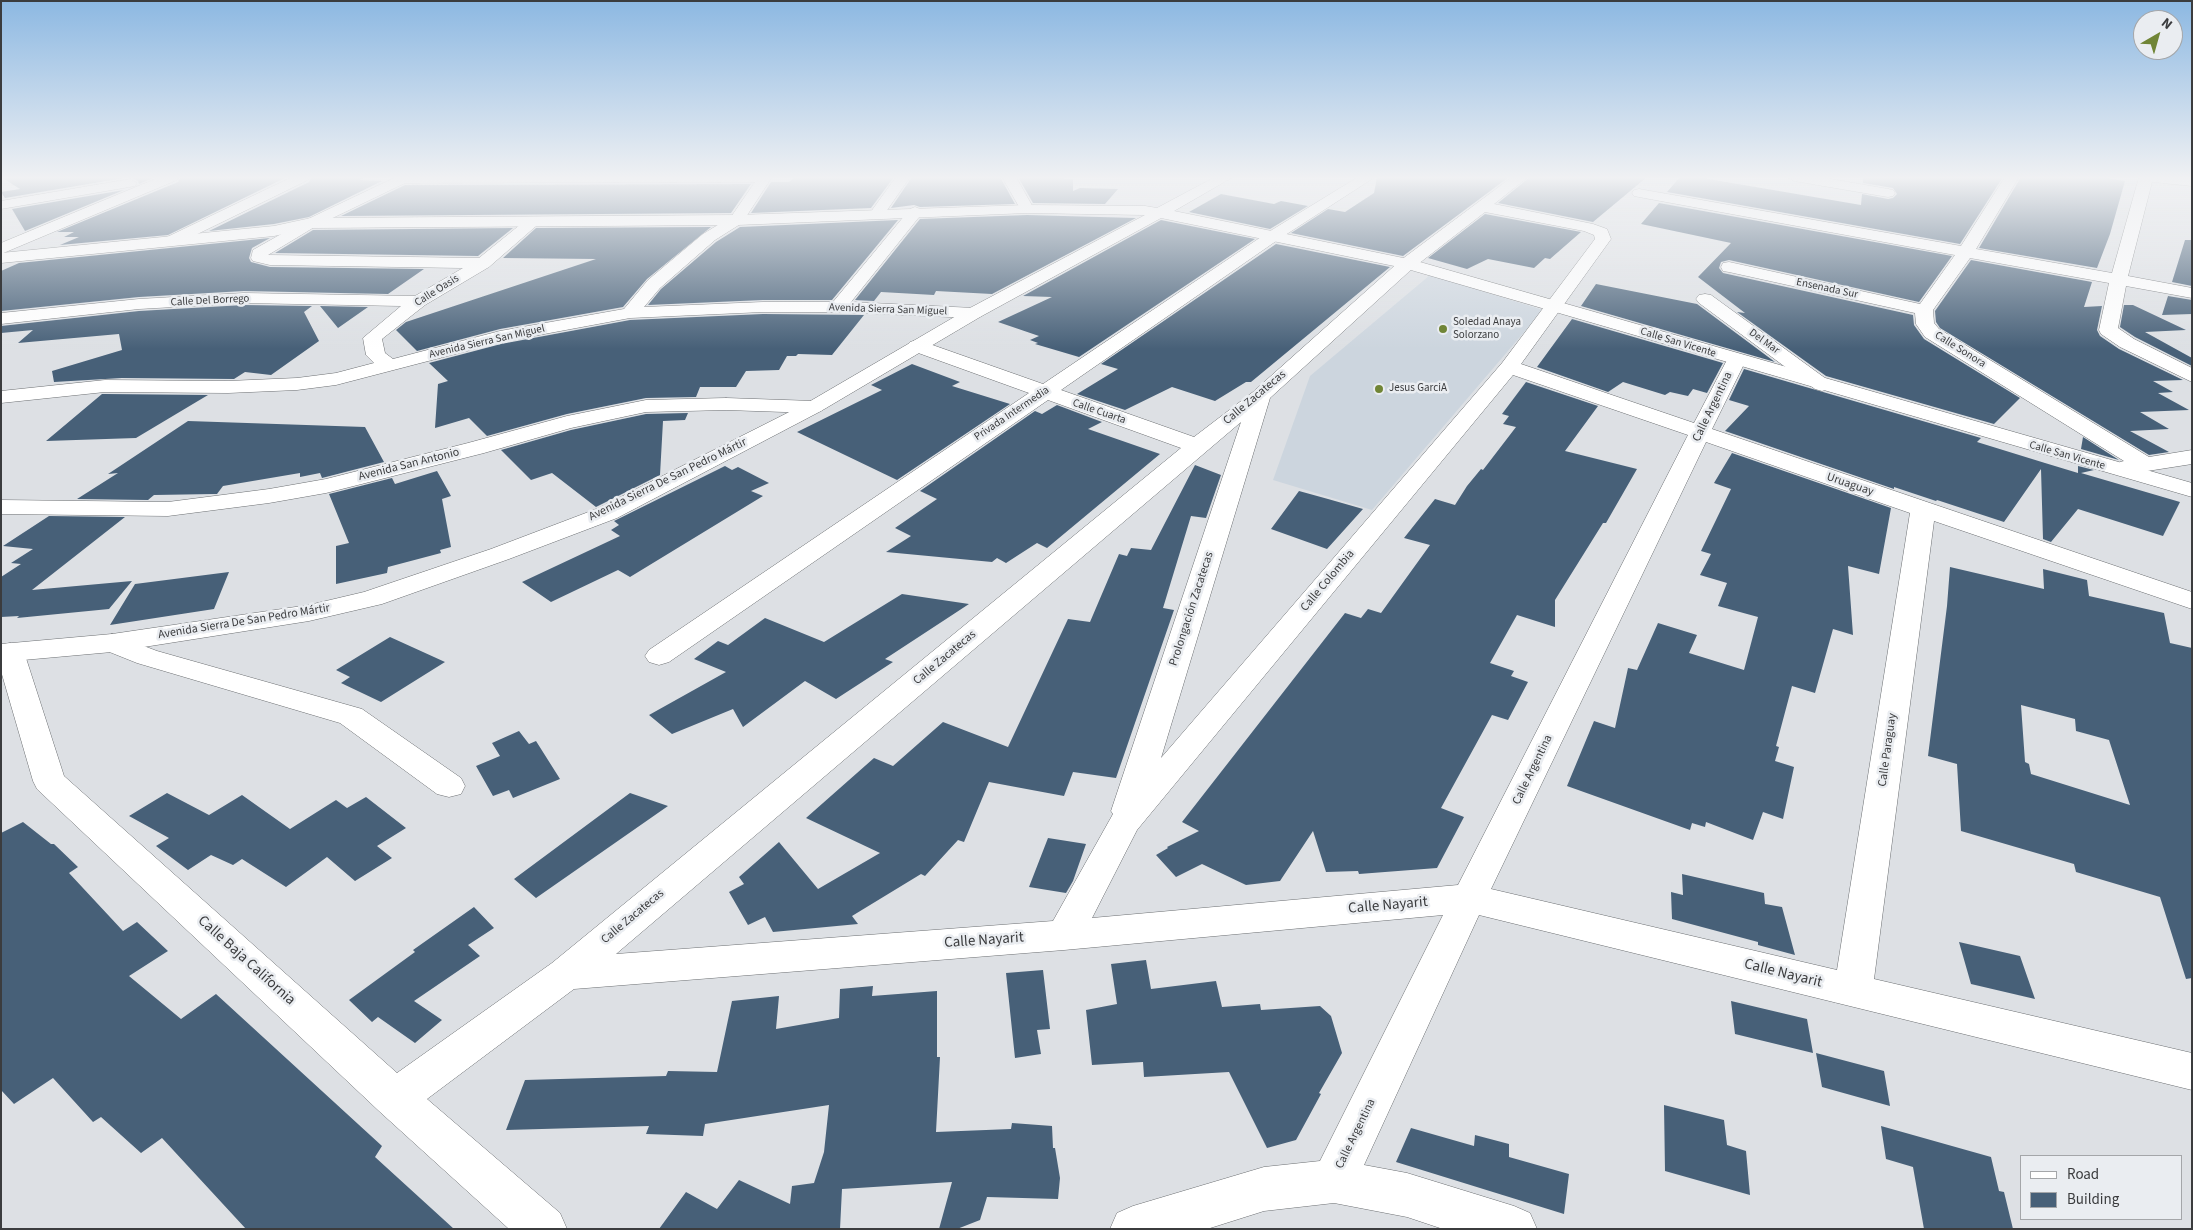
<!DOCTYPE html>
<html>
<head>
<meta charset="utf-8">
<style>
	body { margin:0 }
	#map { position:relative; width:2193px; height:1230px; overflow:hidden; background:#dde0e4; font-family:"Source Sans 3",sans-serif }
	canvas { display:block }
	.frame { position:absolute; inset:0; border:2px solid #3b3c3e; pointer-events:none }
	.legend { position:absolute; left:2020px; top:1155px; width:162px; height:65px; box-sizing:border-box; background:#eaedf1; border:1px solid #a4a6a9; margin:0; padding:6px 9px; list-style:none; font-size:15px; color:#3b3c3e }
	.legend li { display:flex; align-items:center; gap:10px; height:25px }
	.legend b { width:25px; border:1px solid #a4a6a9 }
	.north { position:absolute; left:2133px; top:10px; width:50px; height:50px; box-sizing:border-box; background:#eaedf1; border:1px solid #a4a6a9; border-radius:50%; rotate:38deg; font-size:14px; font-weight:700; line-height:20px; text-align:center; color:#3b3c3e }
	.north::after { content:''; display:block; margin:auto; width:18px; height:22px; background:#708536; clip-path:polygon(50% 0,100% 100%,50% 72%,0 100%) }
</style>
</head>
<body>
<div id="map">
<canvas width="2193" height="1230"></canvas>
<div class="frame"></div>
<ul class="legend">
<li><b style="height:6px;background:#fff"></b>Road</li>
<li><b style="height:14px;background:#476078"></b>Building</li>
</ul>
<div class="north">N</div>
</div>
<script>
const c = document.querySelector('canvas').getContext('2d');
c.lineJoin = 'round';
function fill(path, color) {
  c.fillStyle = color;
  c.fill(path, 'evenodd');
}
function shape(rows) {
  const path = new Path2D();
  for (const r of rows) {
    path.moveTo(r[0], r[1]);
    for (let i = 2; i < r.length; i += 2) path.lineTo(r[i], r[i + 1]);
  }
  return path;
}
function trace(path, color, width, dash) {
  c.strokeStyle = color;
  c.lineWidth = width;
  c.lineCap = dash ? 'butt' : 'round';
  c.setLineDash(dash || []);
  c.stroke(path);
}
function drawText(font, color, halo, rows, align = 'center') {
  c.font = font + ' "Source Sans 3",sans-serif';
  c.lineWidth = 5;
  c.setLineDash([]);
  c.textBaseline = 'middle';
  c.strokeStyle = halo;
  c.fillStyle = color;
  for (const [text, x, y, turn = 0] of rows) {
    c.save();
    c.translate(x, y);
    c.rotate((+turn || 0) * Math.PI / 180);
    c.textAlign = isNaN(turn) ? turn : align;
    if (halo) c.strokeText(text, 0, 0);
    c.fillText(text, 0, 0);
    c.restore();
  }
}
fill(shape([
	[1430,275,1543,310,1372,510,1273,480,1310,376]
]), '#ccd5de');
fill(shape([
	[1,177,155,177,139,184,138,181,130,177,5,198,1,192,20,189],
	[181,177,287,177,168,235,60,245,79,237,64,237,74,232,57,232,178,182],
	[312,177,366,177,360,180,382,181,309,217,274,224,209,231,309,182],
	[795,177,894,177,871,208,751,213,771,182,789,182],
	[912,177,1000,177,1015,204,920,207,914,205,891,208],
	[1018,177,1073,179,1073,191,1080,188,1118,189,1105,204,1033,203],
	[1377,177,1509,177,1403,256,1291,233,1328,209,1345,212,1374,193],
	[1530,177,1647,177,1593,222,1498,203],
	[1680,177,1697,177,1861,205,1862,194,1888,199,1893,198,1897,194,1893,188,1863,183,1863,177,2003,177,1960,244,1667,192],
	[2021,177,2099,177,2125,181,2110,234,2097,268,1979,248],
	[751,184,731,213,341,216,405,185],
	[124,190,25,231,12,209],
	[1221,194,1274,204,1281,201,1308,206,1270,229,1189,212],
	[1659,203,1952,256,1919,302,1729,260,1721,262,1719,268,1723,273,1913,315,1914,325,1924,339,2020,398,1994,424,1826,376,1737,312,1745,313,1698,277,1731,243,1641,224],
	[1485,214,1581,232,1550,259,1545,258,1534,268,1488,259,1467,269,1428,258],
	[1027,215,1136,218,992,294,936,291,934,295,881,292,874,301,855,300,920,219],
	[898,220,832,300,763,300,648,305,661,289,716,242,740,227],
	[1161,220,1255,239,1079,357,1035,344,1038,343,1030,340,1039,336,998,322,1052,297,1023,296],
	[711,227,647,279,623,307,500,329,417,351,396,330,406,322,596,259,503,258,536,228],
	[513,228,478,256,275,253,313,230],
	[270,238,252,248,249,258,251,262,270,267,424,269,388,294,244,291,139,297,1,311,1,271,19,263],
	[2185,240,2192,240,2192,286,2172,282],
	[1276,244,1390,267,1251,382,1246,382,1215,401,1172,387,1125,410,1077,394,1118,369,1101,364],
	[1971,260,2092,282,2084,307,2102,306,2097,330,2100,336,2119,349,2183,380,2153,381,2173,392,2158,393,2189,410,2140,412,2169,429,2130,431,2169,452,2149,455,1940,328,1936,322,1935,311],
	[1596,284,1697,304,1775,362,1581,306],
	[2168,296,2192,300,2192,314,2162,315],
	[244,305,312,306,304,312,319,341,271,375,245,372,234,379,122,378,54,382,52,371,122,350,119,334,18,343,33,330,1,333,1,326,139,311],
	[2124,305,2133,305,2186,330,2145,332,2192,358,2192,366,2135,337,2120,327],
	[320,306,368,307,338,328],
	[763,314,864,315,832,355,798,354,796,356,787,356,779,370,746,371,736,387,700,387,696,397,646,398,567,414,487,436,469,418,435,428,438,384,448,381,429,363,501,344,630,320],
	[1572,319,1723,363,1707,393,1693,389,1688,396,1670,392,1665,395,1623,382,1608,392,1537,367],
	[912,364,960,382,952,386,1010,404,897,480,797,432,882,390,871,385],
	[1744,369,1981,438,1977,442,2045,463,2078,473,2078,466,2094,470,2081,473,2180,502,2163,536,2078,509,2051,542,2043,539,2041,469,2004,522,1937,500,1936,501,1894,487,1894,489,1725,431,1749,406,1729,400],
	[1526,382,1598,406,1565,451,1637,469,1606,523,1603,523,1555,600,1555,627,1517,615,1490,663,1514,671,1511,676,1528,682,1508,720,1492,715,1441,808,1464,817,1437,868,1359,874,1358,871,1326,872,1313,831,1280,881,1246,885,1202,864,1176,877,1156,855,1168,848,1167,847,1199,831,1182,822,1345,613,1361,618,1368,609,1381,613,1430,545,1404,538,1435,499,1455,505,1467,486,1481,469,1483,470,1516,427,1503,424,1509,416,1502,414],
	[102,394,105,394,208,395,136,438,46,441],
	[1057,405,1102,422,1088,429,1160,454,1047,548,1037,543,1006,563,997,558,992,562,886,552,911,536,895,528,937,499,920,491,1035,411,1042,414],
	[688,413,685,420,663,421,660,475,596,507,552,473,531,480,501,450,571,430,646,414],
	[188,421,365,427,384,462,322,478,320,473,300,477,300,473,223,486,217,494,214,494,154,495,148,500,77,499,118,473,108,474],
	[2083,437,2119,460,2081,449],
	[1732,453,1891,508,1879,574,1848,566,1853,635,1833,629,1815,693,1792,686,1776,746,1779,747,1775,761,1794,767,1783,819,1763,812,1753,840,1706,822,1705,827,1692,823,1690,830,1567,786,1594,721,1615,728,1628,668,1637,670,1658,623,1697,635,1689,653,1744,670,1758,617,1718,606,1727,583,1700,575,1711,554,1701,551,1731,489,1714,483],
	[1195,465,1221,475,1206,518,1191,516,1163,608,1174,610,1116,778,1073,772,1064,796,989,782,964,842,958,840,925,876,921,874,852,916,858,924,773,932,765,917,748,925,729,892,744,884,739,877,779,842,818,889,880,853,806,818,874,758,893,766,943,722,1008,747,1068,619,1090,622,1119,554,1127,556,1131,548,1151,550],
	[725,466,732,470,738,467,769,483,751,491,763,496,630,577,618,570,551,602,522,582,620,536,611,530,619,525,614,521],
	[437,471,451,496,442,499,451,547,440,550,441,553,388,567,387,573,336,584,336,546,349,543,329,494,392,478,395,484],
	[1299,491,1328,499,1363,509,1327,549,1271,529],
	[49,516,125,517,32,590,132,581,109,609,17,618,19,616,1,617,1,577,21,564,11,563,33,549,3,546],
	[1950,567,2044,589,2043,569,2087,580,2089,596,2164,613,2170,643,2192,648,2192,978,2186,979,2160,897,2076,872,2074,864,1961,831,1957,764,1928,756,1947,606],
	[2021,705,2075,719,2076,731,2109,740,2130,805,2031,774,2029,764,2025,762],
	[229,572,214,609,110,625,135,584],
	[902,594,969,604,885,659,893,662,836,699,805,681,743,727,733,709,672,734,649,715,726,672,694,659,718,641,728,645,765,618,824,642],
	[390,637,445,662,381,702,341,683,350,677,336,670],
	[519,731,529,744,536,741,560,779,513,798,509,790,493,796,476,766,500,756,492,743],
	[167,793,209,815,242,795,290,829,336,800,347,808,366,797,406,828,377,846,392,858,355,881,327,857,286,887,242,859,233,865,211,855,188,870,156,846,169,838,129,816],
	[630,793,668,806,536,898,514,879],
	[23,822,51,844,54,844,78,867,69,873,123,931,137,922,168,951,129,976,181,1019,216,994,382,1146,375,1157,454,1229,246,1229,162,1138,141,1153,101,1117,93,1122,53,1078,14,1104,1,1090,1,833],
	[1048,838,1086,844,1073,881,1066,893,1029,887],
	[1682,874,1764,893,1765,904,1782,907,1795,955,1758,945,1758,942,1672,919,1671,892,1683,895],
	[474,907,494,928,468,945,480,956,414,1001,442,1020,415,1043,378,1017,372,1022,349,1000,415,952,413,950],
	[1959,942,2020,956,2035,999,1971,984],
	[1146,960,1151,989,1216,981,1222,1007,1260,1004,1261,1010,1320,1006,1331,1016,1342,1053,1319,1093,1321,1094,1296,1140,1267,1148,1229,1072,1144,1077,1143,1062,1092,1065,1086,1010,1117,1004,1111,964],
	[1043,970,1050,1029,1037,1030,1041,1054,1015,1058,1006,973],
	[873,986,872,996,937,991,937,1057,940,1057,936,1132,1011,1129,1012,1123,1052,1126,1053,1148,1055,1148,1060,1178,1058,1199,987,1197,980,1220,957,1229,939,1229,952,1182,842,1189,840,1229,659,1229,686,1192,717,1209,739,1180,790,1204,792,1186,814,1183,824,1152,829,1105,705,1124,703,1136,646,1134,649,1126,506,1130,525,1080,666,1076,668,1071,717,1072,732,1001,779,996,776,1029,839,1018,840,989],
	[1731,1001,1807,1019,1813,1053,1735,1034],
	[1816,1053,1884,1071,1890,1106,1822,1087],
	[1664,1105,1724,1120,1727,1145,1746,1151,1750,1195,1665,1171],
	[1881,1126,1991,1157,1999,1191,2004,1192,2013,1229,1924,1229,1913,1167,1886,1159],
	[1411,1128,1474,1146,1475,1135,1509,1144,1509,1157,1569,1174,1564,1214,1396,1162]
]), '#476078');
const street = shape([
	[160,177,179,177,177,180,1,254,1,243,160,177],
	[292,177,310,177,308,180,177,244,165,244,163,241,165,238,292,177],
	[396,177,772,177,742,223,715,240,660,288,644,307,763,302,833,302,910,209,915,207,920,209,923,212,851,302,974,308,980,309,983,313,980,317,974,318,838,312,763,312,630,318,501,342,336,385,297,390,228,393,105,392,1,403,1,391,105,380,228,381,297,378,336,373,374,363,366,355,363,338,401,306,244,303,139,309,1,324,1,313,139,299,244,293,415,296,463,268,270,265,253,261,251,258,253,250,306,220,396,177],
	[755,182,731,217,703,234,648,280,624,309,500,331,393,359,385,353,382,339,425,305,489,267,536,226,539,223,536,220,526,220,479,258,268,255,316,226,405,183,755,182],
	[896,177,910,177,883,216,873,216,870,213,896,177],
	[1002,177,1016,177,1034,209,1032,212,1022,212,1002,177],
	[1358,177,1375,177,1279,239,1061,390,1194,437,1253,392,1401,260,1512,177,1528,177,1494,204,1593,224,1607,229,1611,239,1521,364,1694,423,1729,356,1736,354,1743,356,1746,360,1712,429,2192,592,2192,609,1934,521,1874,979,2192,1053,2192,1090,1479,915,1364,1165,1407,1173,1514,1206,1530,1213,1537,1229,1443,1229,1407,1217,1334,1203,1264,1211,1207,1229,1110,1229,1117,1213,1133,1206,1264,1167,1320,1161,1443,915,1064,950,574,989,427,1099,560,1213,567,1229,509,1229,380,1112,37,789,33,781,1,671,1,645,10,643,20,646,24,652,64,776,397,1073,552,963,1181,448,1048,400,669,662,659,665,649,662,645,656,649,650,1029,393,910,350,907,346,910,342,917,340,924,342,1043,384,1267,233,1358,177],
	[1485,212,1584,231,1594,235,1595,239,1502,363,1161,758,1270,398,1413,268,1485,212],
	[1513,375,1688,435,1458,885,1092,918,1137,830,1513,375],
	[1241,422,1111,811,1113,814,1053,921,616,954,1241,422],
	[1706,442,1910,513,1837,970,1491,889,1706,442],
	[1787,177,1820,177,1888,189,1893,190,1895,193,1893,196,1888,197,1794,181,1787,177],
	[2005,177,2019,177,1976,249,2112,273,2139,177,2192,178,2192,186,2152,182,2128,276,2192,288,2192,298,2126,286,2118,328,2134,339,2192,368,2192,382,2120,347,2101,334,2099,330,2109,283,1970,258,1933,310,1934,323,1939,329,2149,457,2192,450,2192,464,2128,474,2120,472,2117,467,2120,462,2124,461,1925,337,1916,324,1915,313,1729,272,1723,271,1721,267,1723,263,1729,262,1920,304,1955,255,1639,197,1634,196,1632,193,1634,190,1639,189,1961,246,2005,177],
	[130,179,137,183,135,186,1,209,1,201,130,179],
	[1705,294,1711,295,1829,381,1832,385,1829,389,1822,391,1815,389,1699,303,1696,299,1699,295,1705,294],
	[726,398,814,401,821,403,825,407,821,411,814,413,726,410,646,412,571,428,484,453,326,493,269,503,168,516,1,514,1,500,168,502,269,489,326,479,468,443,567,416,646,400,726,398],
	[112,634,157,651,362,709,461,778,465,786,461,794,449,797,437,794,340,723,137,663,102,649,98,643,102,637,112,634]
]);
const secondary = shape([
	[1215,177,1233,177,1174,211,1413,260,2192,483,2192,497,1404,268,1161,218,980,317,821,411,617,518,509,559,382,604,309,621,112,652,1,662,1,644,112,634,309,605,364,592,491,549,599,508,807,403,968,309,1145,215,1027,213,737,225,311,228,274,236,1,263,1,253,274,226,311,218,737,215,1027,205,1145,206,1157,208,1215,177]
]);
trace(street, '#6c6f72', 1);
trace(secondary, '#6c6f72', 1);
fill(street, '#fff');
fill(secondary, '#fff');
const sky = c.createLinearGradient(0, 0, 0, 349);
sky.addColorStop(0, '#8cb8e2');
sky.addColorStop(0.51, '#f0f1f3');
sky.addColorStop(1, '#f0f1f300');
c.fillStyle = sky;
c.fillRect(0, 0, 2193, 349);
for (const [x, y, r, color] of [
	[1443,329,5,"#708536"],
	[1379,389,5,"#708536"]
]) {
  const dot = new Path2D();
  dot.arc(x, y, r, 0, 2 * Math.PI);
  c.fillStyle = color;
  c.fill(dot);
  trace(dot, '#eaedf1', 2);
}
drawText('11px', '#3b3c3e', '#eaedf1', [
	["Ensenada Sur",1827,289,12],
	["Calle Oasis",437,291,-32],
	["Calle Del Borrego",210,301,-3],
	["Avenida Sierra San Miguel",888,310,2],
	["Avenida Sierra San Miguel",487,342,-13],
	["Del Mar",1764,342,36],
	["Calle San Vicente",1678,343,17],
	["Calle Sonora",1960,350,32],
	["Calle Cuarta",1099,412,19],
	["Privada Intermedia",1012,414,-34],
	["Calle San Vicente",2067,456,16]
]);
drawText('11px', '#3b3c3e', '#eaedf1', [
	["Soledad Anaya",1453,323],
	["Solorzano",1453,336],
	["Jesus GarciA",1389,389]
], 'left');
drawText('12px', '#3b3c3e', '#eaedf1', [
	["Calle Zacatecas",1255,398,-40],
	["Calle Argentina",1713,407,-64],
	["Avenida San Antonio",409,465,-14],
	["Avenida Sierra De San Pedro Mártir",668,480,-26],
	["Uruaguay",1850,485,19],
	["Calle Colombia",1328,581,-50],
	["Prolongación Zacatecas",1192,609,-72],
	["Avenida Sierra De San Pedro Mártir",244,622,-9],
	["Calle Zacatecas",945,658,-40],
	["Calle Paraguay",1888,750,-82],
	["Calle Argentina",1533,770,-64],
	["Calle Zacatecas",633,917,-40],
	["Calle Argentina",1356,1134,-64]
]);
drawText('15px', '#3b3c3e', '#eaedf1', [
	["Calle Nayarit",1388,906,-5],
	["Calle Nayarit",984,941,-4],
	["Calle Baja California",246,961,42],
	["Calle Nayarit",1783,974,14]
]);
</script>
</body>
</html>
